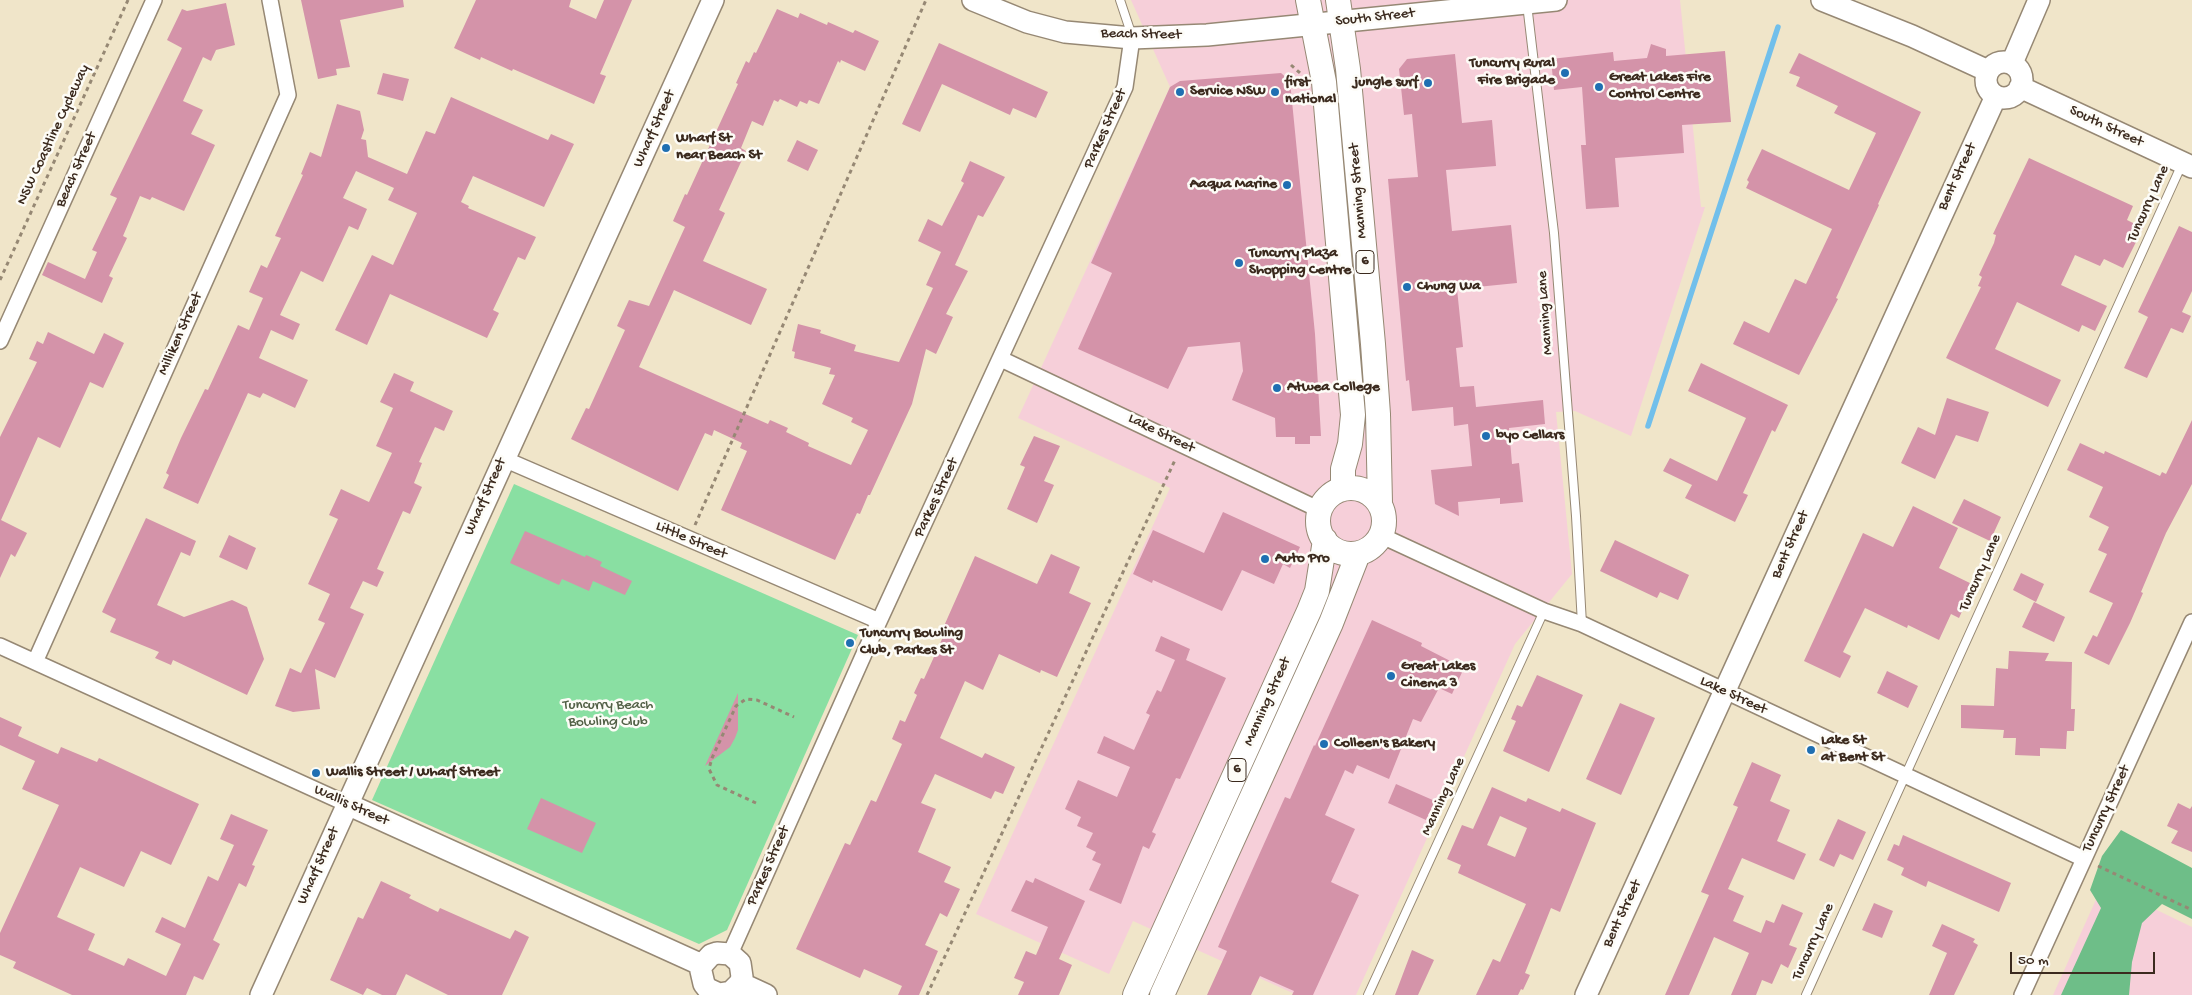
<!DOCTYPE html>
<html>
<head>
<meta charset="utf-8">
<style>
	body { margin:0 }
	#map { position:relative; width:2192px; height:995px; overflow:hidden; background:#f0e5c9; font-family:"Gochi Hand",sans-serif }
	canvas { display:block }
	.scale { position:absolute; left:2010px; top:952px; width:145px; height:22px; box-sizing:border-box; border:2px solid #3b2a1e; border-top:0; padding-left:6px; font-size:15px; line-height:18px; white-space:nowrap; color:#3b2a1e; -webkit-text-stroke:4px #fdfcf7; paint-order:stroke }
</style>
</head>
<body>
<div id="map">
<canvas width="2192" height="995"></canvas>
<div class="scale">50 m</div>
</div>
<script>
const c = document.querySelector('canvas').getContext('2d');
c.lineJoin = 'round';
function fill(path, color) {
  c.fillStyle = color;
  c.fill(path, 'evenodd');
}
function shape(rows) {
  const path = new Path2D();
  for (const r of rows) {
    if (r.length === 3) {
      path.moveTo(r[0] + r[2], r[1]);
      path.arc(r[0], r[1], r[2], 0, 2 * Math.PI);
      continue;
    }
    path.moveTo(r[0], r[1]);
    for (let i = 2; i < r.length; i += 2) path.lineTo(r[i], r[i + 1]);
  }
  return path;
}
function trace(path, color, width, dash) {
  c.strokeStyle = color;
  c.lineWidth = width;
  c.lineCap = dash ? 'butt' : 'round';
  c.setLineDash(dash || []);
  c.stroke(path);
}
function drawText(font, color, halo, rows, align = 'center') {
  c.font = font + ' "Gochi Hand",sans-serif';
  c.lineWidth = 5;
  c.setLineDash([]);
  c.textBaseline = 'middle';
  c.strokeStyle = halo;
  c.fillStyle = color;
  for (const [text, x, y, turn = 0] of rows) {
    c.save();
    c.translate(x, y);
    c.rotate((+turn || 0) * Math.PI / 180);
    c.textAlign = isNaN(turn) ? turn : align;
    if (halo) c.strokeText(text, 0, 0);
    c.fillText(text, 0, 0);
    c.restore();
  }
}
fill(shape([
	[1131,0,1680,0,1701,207,1705,207,1631,436,1575,411,1556,412,1572,574,1515,644,1356,995,1297,995,1133,921,1109,974,976,914,1170,488,1018,418,1170,87],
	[2103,884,2192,927,2192,995,2053,995]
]), '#f6cfd9');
fill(shape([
	[514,484,858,635,727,930,699,944,372,800]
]), '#89dfa2');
fill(shape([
	[2121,830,2192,868,2192,919,2162,904,2142,923,2132,962,2129,995,2061,995,2101,908,2090,890,2102,856]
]), '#6ebe88');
trace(shape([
	[1648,426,1778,27]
]), '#71bfeb', 5.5);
fill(shape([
	[301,0,403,0,404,7,340,20,350,67,336,69,337,75,318,79],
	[476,0,571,0,569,7,596,19,604,0,632,0,600,74,606,76,594,104,513,69,512,71,481,57,480,60,454,48],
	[226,3,235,45,216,50,211,61,203,57,183,101,203,110,191,134,215,145,184,211,152,197,150,200,140,196,123,236,127,238,109,276,113,278,102,303,42,275,48,262,85,279,97,252,92,250,117,198,110,195,182,48,167,40,182,9,187,11],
	[777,9,798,18,800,13,827,25,828,22,853,33,855,30,879,41,865,71,841,60,840,63,838,61,819,104,809,100,807,104,800,101,797,107,780,99,778,102,774,100,763,126,752,121,741,148,746,151,719,210,725,213,703,261,767,289,751,325,674,290,639,367,768,424,770,420,788,428,786,432,809,443,808,446,851,465,868,430,851,422,853,418,822,404,835,375,829,374,831,368,794,358,795,352,792,351,798,324,821,330,820,333,856,345,854,351,899,362,933,288,926,285,941,252,918,241,928,219,942,226,964,183,961,181,970,161,1005,177,983,217,978,215,955,265,968,271,946,314,953,317,936,354,926,349,912,404,870,495,868,495,860,514,857,513,835,560,721,510,747,451,740,448,742,443,714,430,712,436,705,433,678,491,571,439,586,408,589,409,625,330,617,326,629,300,649,306,685,227,673,221,685,194,687,195,738,84,736,83,746,61,749,63,754,52,756,53],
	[939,43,1048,92,1036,118,1013,108,1010,115,942,84,920,132,902,124],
	[1651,44,1666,49,1666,56,1725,51,1731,122,1682,125,1684,153,1615,158,1619,207,1586,209,1581,145,1586,145,1582,87,1554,90,1551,59,1613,52,1614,61,1647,58],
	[1799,53,1921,112,1878,204,1879,205,1836,298,1838,299,1799,375,1733,344,1744,321,1769,333,1795,279,1806,284,1832,229,1746,188,1749,182,1747,180,1762,149,1849,190,1876,133,1834,113,1838,106,1796,86,1800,77,1789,73],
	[1455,54,1462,123,1492,120,1496,166,1446,170,1452,231,1511,225,1517,283,1457,289,1463,347,1456,348,1460,387,1474,386,1476,407,1543,400,1545,424,1509,428,1512,464,1519,463,1523,502,1500,504,1500,498,1458,502,1459,516,1435,504,1431,470,1472,466,1468,424,1454,426,1453,407,1412,411,1409,380,1406,381,1388,179,1418,177,1412,114,1404,115,1399,69,1407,59],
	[383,73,409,79,403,101,377,94],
	[1281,73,1290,81,1315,334,1321,436,1310,436,1310,444,1295,444,1295,437,1276,437,1275,418,1232,400,1243,371,1240,342,1188,347,1168,389,1078,349,1112,273,1091,263,1170,87,1180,81],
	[451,97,548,140,551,134,574,144,544,207,473,176,461,202,469,206,468,208,536,237,525,260,518,257,493,310,499,313,487,338,390,294,367,345,335,330,372,255,393,265,417,213,388,200,394,188,356,171,343,198,367,209,358,230,349,226,323,282,301,271,280,315,300,324,293,340,271,330,259,358,308,380,295,408,263,393,260,398,248,393,198,504,163,488,169,475,166,473,181,438,205,389,208,390,238,325,249,330,263,298,249,292,261,265,267,268,281,238,275,236,303,175,301,174,310,152,321,157,337,104,360,111,364,130,361,139,366,140,368,157,407,174,426,131,435,134],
	[797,140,818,150,808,171,787,161],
	[2029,158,2133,206,2127,220,2143,228,2123,268,2104,259,2100,266,2075,255,2061,285,2107,306,2095,331,2082,325,2079,332,2017,302,1995,349,2061,380,2048,407,1946,358,1981,287,1978,286,1982,277,1979,275,1994,243,1996,235,1993,234],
	[2179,226,2192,232,2192,291,2182,312,2191,316,2183,333,2171,328,2147,378,2124,368,2148,317,2138,312],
	[48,332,94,354,104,333,124,343,103,388,90,382,60,448,38,437,1,520,27,533,15,557,11,554,0,578,0,437,37,362,29,359,37,341,43,344],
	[1701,363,1788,405,1775,432,1772,430,1743,493,1748,495,1735,522,1685,498,1692,485,1663,471,1670,458,1717,481,1746,418,1688,391],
	[394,373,414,382,410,391,453,411,444,431,435,427,419,462,422,463,414,483,422,487,410,514,403,511,377,569,384,572,377,587,363,581,350,608,364,614,335,678,315,669,320,709,293,712,275,706,290,668,301,673,325,623,318,620,330,594,308,584,338,519,329,515,341,489,369,502,392,453,376,446,393,408,380,402],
	[1947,398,1989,412,1978,442,1956,435,1935,479,1901,463,1918,427,1935,435],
	[2192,420,2192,484,2166,533,2141,592,2143,593,2130,623,2109,665,2084,653,2093,635,2097,637,2113,603,2089,592,2107,554,2098,550,2109,527,2089,517,2103,487,2067,470,2080,443,2104,454,2105,451,2160,476,2162,472,2166,474],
	[1034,436,1060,446,1044,481,1054,485,1037,523,1007,509,1025,467,1020,465],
	[1964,499,2001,517,1990,541,1952,523],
	[1913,506,1958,528,1939,568,1974,585,1959,618,1951,614,1939,640,1908,625,1907,628,1865,608,1843,652,1851,656,1840,678,1804,661,1863,533,1893,547],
	[1223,512,1300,547,1290,568,1283,564,1274,584,1242,570,1222,611,1153,580,1152,583,1133,574,1153,530,1204,553],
	[146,518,196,541,190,556,181,552,157,605,184,617,232,600,247,607,264,659,247,695,173,660,171,665,155,658,159,652,110,632,116,619,102,612],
	[525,531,585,557,586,555,602,562,600,566,632,581,625,595,593,581,589,591,562,579,559,585,510,563],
	[229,535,256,548,247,570,219,557],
	[1615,540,1689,575,1678,600,1660,592,1657,598,1600,571],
	[1051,554,1080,567,1069,593,1091,603,1057,677,1041,670,1040,673,999,654,983,690,965,681,940,738,982,758,985,753,1015,767,1003,794,995,791,991,799,935,774,921,803,936,809,918,852,951,867,944,882,960,889,947,917,940,913,925,945,938,951,919,995,898,995,902,986,864,969,860,978,796,949,845,843,850,845,871,800,876,802,902,744,892,739,900,720,905,722,917,695,914,693,921,678,924,679,947,628,944,626,975,556,1037,584],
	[2021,573,2044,584,2036,602,2013,590],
	[2034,602,2065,617,2054,642,2022,627],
	[1372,620,1422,643,1421,646,1464,668,1452,694,1439,688,1421,722,1413,719,1389,779,1357,765,1353,774,1345,770,1325,815,1355,829,1331,882,1359,895,1313,995,1292,995,1294,991,1260,976,1251,995,1207,995,1227,951,1218,947,1237,904,1285,797,1290,799,1314,745,1315,746],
	[1161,636,1190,649,1186,660,1226,678,1180,779,1176,778,1152,832,1156,834,1149,849,1143,846,1121,904,1089,890,1101,864,1092,860,1096,852,1086,847,1093,833,1077,826,1081,817,1065,809,1078,780,1117,797,1130,767,1097,753,1104,736,1134,750,1150,715,1146,713,1157,690,1161,692,1175,660,1155,651],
	[2009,651,2049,653,2045,661,2072,662,2071,709,2075,709,2074,731,2067,731,2066,749,2040,748,2040,756,2015,755,2016,738,2003,738,2004,730,1961,728,1961,705,1994,706,1996,668,2008,669],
	[1887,671,1918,686,1908,708,1877,693],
	[1537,675,1583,695,1549,772,1503,751,1516,721,1511,719,1517,705,1522,707],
	[738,693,738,730,735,738,730,747,705,766],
	[1620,703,1655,718,1621,795,1586,779],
	[0,717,22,727,18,736,58,754,61,747,97,762,99,758,199,804,171,865,141,851,124,887,80,867,57,917,95,934,88,950,124,966,128,958,166,976,181,944,155,932,162,917,185,928,208,876,218,881,234,845,220,839,231,814,268,830,252,865,255,866,246,887,239,883,213,940,220,944,203,980,194,976,186,995,72,995,13,968,16,962,0,955,0,933,59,805,22,789,35,761,0,745],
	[1752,762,1781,775,1770,801,1790,810,1777,841,1806,854,1794,880,1742,858,1728,889,1744,896,1733,921,1761,933,1766,920,1774,923,1782,904,1803,913,1789,945,1797,948,1788,968,1781,964,1772,984,1762,980,1756,995,1731,995,1749,953,1714,937,1689,995,1665,995,1709,895,1701,892,1738,807,1733,805],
	[1396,784,1435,801,1426,820,1388,803],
	[1492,787,1526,802,1528,798,1560,812,1562,808,1596,823,1560,912,1551,908,1525,973,1530,975,1523,990,1521,989,1518,995,1476,995,1493,959,1500,962,1526,904,1458,873,1461,865,1447,859,1462,825,1473,829],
	[1500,816,1527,828,1515,857,1487,845],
	[541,798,596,823,582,853,527,829],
	[2178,803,2190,809,2192,806,2192,852,2171,843,2178,831,2167,826],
	[1838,819,1866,832,1853,860,1840,854,1834,867,1819,860],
	[1903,835,2011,883,1999,912,1928,881,1926,887,1901,875,1904,868,1887,860,1894,844,1899,846],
	[1035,878,1085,901,1059,959,1072,965,1059,995,1018,995,1024,982,1014,978,1026,951,1036,955,1048,927,1011,911,1026,880,1033,883],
	[381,881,411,895,409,898,438,912,440,908,510,939,515,930,529,937,502,995,448,995,406,974,396,995,382,995,367,988,363,995,330,980,358,917,363,919],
	[1874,903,1893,911,1882,938,1862,930],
	[1942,924,1975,939,1973,942,1978,945,1954,995,1929,995,1947,953,1932,946],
	[1412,950,1434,960,1418,995,1395,995]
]), '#d493a9');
const lane = shape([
	[1120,0,1132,36],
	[1527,4,1554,233,1576,516,1582,624],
	[1368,995,1544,611],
	[1806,995,2182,164]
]);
const street = shape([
	[0,341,154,0],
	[1001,359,1320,510],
	[504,459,879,621],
	[1382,536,1544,611,1582,624,2084,859],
	[0,646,347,804],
	[35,662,288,95,270,0],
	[730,954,864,654,1125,87,1132,38],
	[2022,995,2192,622]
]);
const secondary = shape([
	[973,0,1027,22,1065,32,1132,38,1207,35,1556,0],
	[1822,0,1912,36,1988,71],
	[2004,80,18],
	[2012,63,2039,0],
	[2020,87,2192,167],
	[347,804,702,965,711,955,717,953,730,954,740,963,742,977,740,983,731,992,719,994,708,989,704,984,701,971],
	[740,983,766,995],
	[261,995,713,0],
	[1586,995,1996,96]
]);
const primary = shape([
	[1308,0,1324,82,1353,415,1350,444,1343,469,1343,489],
	[1338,0,1348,69,1373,344,1378,414,1380,503],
	[1351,521,33],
	[1135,995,1309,611,1317,591,1325,540],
	[1162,995,1331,623,1358,554]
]);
trace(lane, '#968874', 10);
trace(street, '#968874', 18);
trace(secondary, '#968874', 24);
trace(primary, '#968874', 26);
trace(shape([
	[1291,65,1300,73],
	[0,280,128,0],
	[695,525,926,0],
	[756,803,717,785,709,769,712,758,736,706,746,699,757,700,794,717],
	[2098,866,2192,910],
	[927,995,1175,460]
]), '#968874', 3, [4, 4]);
trace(lane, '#fff', 8);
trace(street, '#fff', 15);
trace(secondary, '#fff', 21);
trace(primary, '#fff', 24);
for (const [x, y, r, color] of [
	[1565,73,5,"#1f6fb2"],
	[1428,83,5,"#1f6fb2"],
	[1599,87,5,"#1f6fb2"],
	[1180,92,5,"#1f6fb2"],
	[1275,92,5,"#1f6fb2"],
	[666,148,5,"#1f6fb2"],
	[1287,185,5,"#1f6fb2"],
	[1239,263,5,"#1f6fb2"],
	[1407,287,5,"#1f6fb2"],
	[1277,388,5,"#1f6fb2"],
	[1486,436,5,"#1f6fb2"],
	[1265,559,5,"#1f6fb2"],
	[850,643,5,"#1f6fb2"],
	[1391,676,5,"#1f6fb2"],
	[1324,744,5,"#1f6fb2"],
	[1811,750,5,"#1f6fb2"],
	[316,773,5,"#1f6fb2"]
]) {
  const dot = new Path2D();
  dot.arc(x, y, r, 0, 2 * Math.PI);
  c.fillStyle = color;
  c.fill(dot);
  trace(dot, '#fdfcf7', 2);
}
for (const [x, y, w] of [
	[1365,262,18],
	[1237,770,18]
]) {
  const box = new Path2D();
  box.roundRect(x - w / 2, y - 11.5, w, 23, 4);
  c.fillStyle = '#fdfcf7';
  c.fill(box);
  trace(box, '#3b2a1e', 1);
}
drawText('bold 14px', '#3b2a1e', null, [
	["6",1365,262],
	["6",1237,770]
]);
drawText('15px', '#3b2a1e', '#fdfcf7', [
	["South Street",1375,18,-6],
	["Beach Street",1141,35,1],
	["South Street",2106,127,25],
	["Wharf Street",655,129,-66],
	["Parkes Street",1106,129,-66],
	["NSW Coastline Cycleway",54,135,-65],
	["Beach Street",77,170,-66],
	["Bent Street",1958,177,-65],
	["Manning Street",1359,191,-95],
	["Tuncurry Lane",2149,204,-66],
	["Manning Lane",1546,313,-94],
	["Milliken Street",181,334,-66],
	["Lake Street",1161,434,26],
	["Wharf Street",486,497,-66],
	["Parkes Street",937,498,-65],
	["Little Street",691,541,23],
	["Bent Street",1791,545,-66],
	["Tuncurry Lane",1981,573,-66],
	["Lake Street",1733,696,25],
	["Manning Street",1268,702,-66],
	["Manning Lane",1444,797,-65],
	["Wallis Street",351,806,24],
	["Tuncurry Street",2107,809,-65],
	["Wharf Street",319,866,-66],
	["Parkes Street",769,866,-66],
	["Bent Street",1623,914,-65],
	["Tuncurry Lane",1814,942,-66]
]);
drawText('bold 15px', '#3b2a1e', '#fdfcf7', [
	["Tuncurry Rural",1555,64,"right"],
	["Fire Brigade",1555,81,"right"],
	["Great Lakes Fire",1609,78],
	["Control Centre",1609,95],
	["first",1285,83],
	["national",1285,100],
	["jungle surf",1418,83,"right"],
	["Service NSW",1190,92],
	["Wharf St",676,139],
	["near Beach St",676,156],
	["Aaqua Marine",1277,185,"right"],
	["Tuncurry Plaza",1249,254],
	["Shopping Centre",1249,271],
	["Chung Wa",1417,287],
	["Atwea College",1287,388],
	["byo Cellars",1496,436],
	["Auto Pro",1275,559],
	["Tuncurry Bowling",860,634],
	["Club, Parkes St",860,651],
	["Great Lakes",1401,667],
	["Cinema 3",1401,684],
	["Lake St",1821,741],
	["at Bent St",1821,758],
	["Colleen's Bakery",1334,744],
	["Wallis Street / Wharf Street",326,773]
], 'left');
drawText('15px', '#526046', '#fdfcf7', [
	["Tuncurry Beach",608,706],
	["Bowling Club",608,723]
]);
</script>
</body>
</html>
